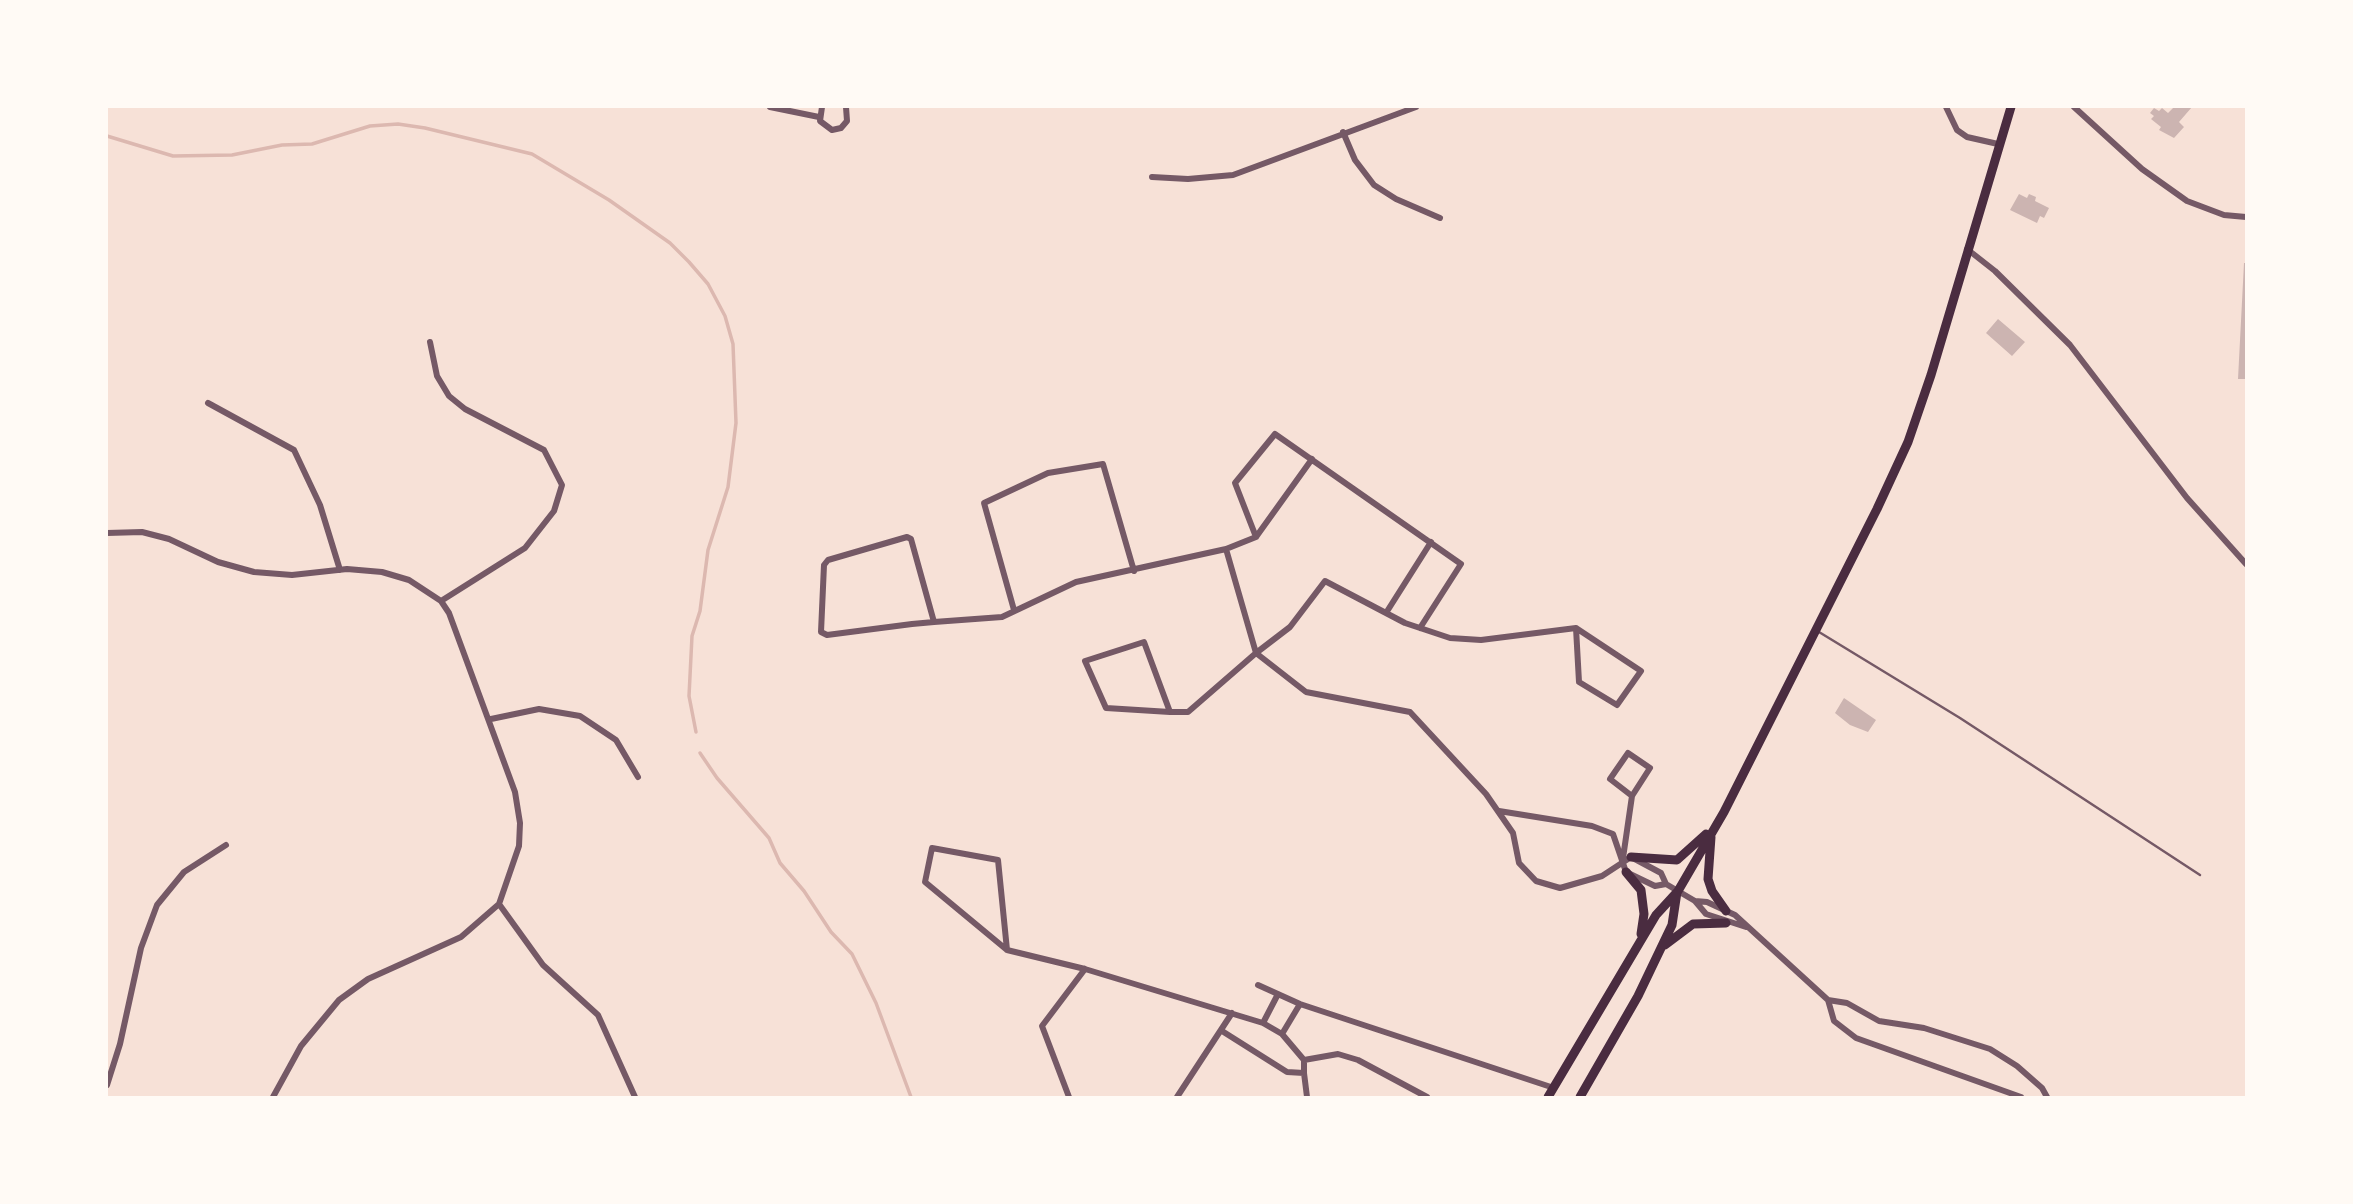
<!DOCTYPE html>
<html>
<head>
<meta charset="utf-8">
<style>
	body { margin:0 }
	#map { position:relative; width:2353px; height:1204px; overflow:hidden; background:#f7e1d7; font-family:Lato,sans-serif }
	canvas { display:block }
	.frame { position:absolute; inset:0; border:108px solid #fffaf5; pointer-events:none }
</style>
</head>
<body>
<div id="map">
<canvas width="2353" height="1204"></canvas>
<div class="frame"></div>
</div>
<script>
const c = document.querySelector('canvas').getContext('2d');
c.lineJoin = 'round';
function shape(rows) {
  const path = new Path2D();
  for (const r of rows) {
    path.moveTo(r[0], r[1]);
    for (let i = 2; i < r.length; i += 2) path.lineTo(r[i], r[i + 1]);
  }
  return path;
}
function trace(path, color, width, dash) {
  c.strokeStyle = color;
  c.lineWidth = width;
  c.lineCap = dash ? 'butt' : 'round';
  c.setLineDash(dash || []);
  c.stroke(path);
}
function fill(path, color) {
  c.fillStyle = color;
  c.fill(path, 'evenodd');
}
trace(shape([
	[107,136,173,156,232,155,282,145,312,144,370,126,398,124,425,128,532,154,609,200,670,243,689,262,708,284,725,316,733,344,736,423,728,487,708,550,700,611,692,636,689,696,696,732],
	[700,753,717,778,769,838,780,863,804,891,831,932,852,954,876,1003,911,1097]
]), '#dcb8b0', 3.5);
fill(shape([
	[2174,107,2192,107,2179,122,2184,127,2174,138,2159,130,2161,127,2151,119,2154,116,2150,113,2154,108,2159,111,2162,108,2168,113],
	[2019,194,2027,198,2029,194,2036,197,2035,201,2049,208,2044,218,2040,216,2037,223,2010,210],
	[2244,263,2246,263,2246,379,2238,379],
	[1998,319,2025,342,2012,356,1986,333],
	[1844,698,1876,720,1868,732,1850,725,1835,713]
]), '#ccb4b1');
trace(shape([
	[1819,632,1960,718,2200,875]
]), '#755966', 2.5);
trace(shape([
	[770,107,819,117],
	[822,107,820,121,832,130,841,128,847,121,846,107],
	[1946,107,1957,130,1967,137,1998,144],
	[2074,107,2142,169,2187,201,2224,215,2246,217],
	[1343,132,1355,160,1374,185,1396,199,1440,218],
	[1152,177,1188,179,1233,175,1416,107],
	[1967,249,1995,271,2070,345,2187,498,2246,564],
	[430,342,437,376,449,396,465,409,544,450,562,485,554,511,525,548,441,601],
	[208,403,294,450,320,505,340,570],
	[107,533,142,532,169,539,218,562,254,572,292,575,347,569,382,572,409,580,441,601,449,613,515,792,520,823,519,846,499,904,461,937,368,979,339,1000,301,1046,273,1097],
	[1256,537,1235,483,1275,434,1461,564,1420,628],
	[1226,549,1256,653,1306,692,1410,712,1486,794,1513,833,1519,863,1536,881,1560,888,1602,876,1631,857,1661,873,1666,884,1695,901,1706,914,1746,927],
	[1014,610,984,503,1048,473,1103,464,1134,571],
	[1386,613,1431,542],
	[934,622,911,539,907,537,828,560,824,565,821,632,827,635,912,624,934,622,1002,617,1076,582,1226,549,1256,537,1312,459],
	[1170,712,1144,642,1085,661,1106,708,1170,712,1188,712,1256,653,1290,627,1325,581,1405,623,1450,638,1481,640,1576,628,1641,671,1617,705,1579,682,1576,628],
	[491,719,539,709,580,716,616,740,638,777],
	[1499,811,1592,826,1613,834,1626,872,1655,886,1666,884],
	[1623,858,1632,796,1610,779,1628,753,1650,768,1632,796],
	[1695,901,1707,902,1735,915,1828,1000,1834,1021,1856,1038,2021,1097],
	[499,904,543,965,598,1015,635,1097],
	[1007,950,998,860,932,848,925,882,1007,950,1085,969,1263,1023,1282,1034,1304,1060,1304,1073],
	[1258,985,1300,1004,1554,1088],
	[1828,1000,1847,1003,1879,1021,1924,1028,1990,1049,2017,1066,2042,1088,2047,1097],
	[1263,1023,1278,994],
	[1222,1031,1287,1072,1304,1073,1307,1097],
	[1282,1034,1300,1004],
	[1304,1060,1338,1054,1358,1060,1427,1097],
	[107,1085,120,1044,141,948,157,905,184,872,226,845],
	[1069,1097,1042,1026,1085,969],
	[1177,1097,1232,1013]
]), '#755966', 6);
trace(shape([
	[1711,837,1708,879,1712,891,1726,911],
	[1631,857,1677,860,1706,834],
	[1626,872,1641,890,1644,914,1641,934],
	[1665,945,1693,924,1726,923],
	[1548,1097,1656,915,1678,891,1724,812,1877,509,1908,442,1931,375,2011,107],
	[1580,1097,1638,996,1672,925,1677,892]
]), '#4a2c40', 9);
</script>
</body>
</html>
